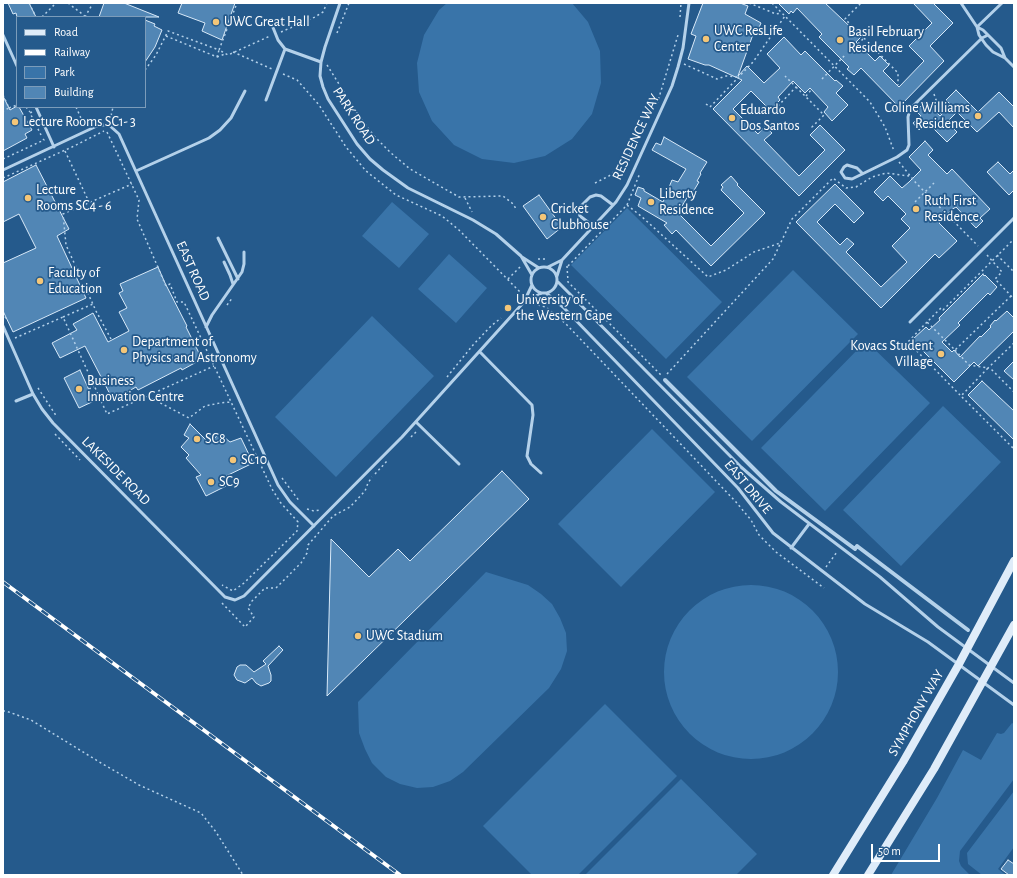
<!DOCTYPE html>
<html>
<head>
<meta charset="utf-8">
<style>
	body { margin:0 }
	#map { position:relative; width:1017px; height:878px; overflow:hidden; background:#255a8c; font-family:"Alegreya Sans",sans-serif }
	canvas { display:block }
	.frame { position:absolute; inset:0; border:4px solid #fff; pointer-events:none }
	.legend { position:absolute; left:16px; top:16px; width:130px; height:92px; box-sizing:border-box; background:#255a8c; border:1px solid #7c9cba; margin:0; padding:5px 7px; list-style:none; font-size:12px; color:#fff }
	.legend li { display:flex; align-items:center; gap:8px; height:20px }
	.legend b { width:20px; border:1px solid #7c9cba }
	.scale { position:absolute; left:871px; top:844px; width:69px; height:18px; box-sizing:border-box; border:2px solid #fff; border-top:0; padding-left:5px; font-size:12px; line-height:14px; white-space:nowrap; color:#fff; -webkit-text-stroke:3px #255a8c; paint-order:stroke }
</style>
</head>
<body>
<div id="map">
<canvas width="1017" height="878"></canvas>
<div class="frame"></div>
<ul class="legend">
<li><b style="height:5px;background:#dfecf9"></b>Road</li>
<li><b style="height:5px;background:#fff"></b>Railway</li>
<li><b style="height:11px;background:#3974a9"></b>Park</li>
<li><b style="height:11px;background:#5186b5"></b>Building</li>
</ul>
<div class="scale">50 m</div>
</div>
<script>
const c = document.querySelector('canvas').getContext('2d');
c.lineJoin = 'round';
function fill(path, color) {
  c.fillStyle = color;
  c.fill(path, 'evenodd');
}
function shape(rows) {
  const path = new Path2D();
  for (const r of rows) {
    if (r.length === 3) {
      path.moveTo(r[0] + r[2], r[1]);
      path.arc(r[0], r[1], r[2], 0, 2 * Math.PI);
      continue;
    }
    path.moveTo(r[0], r[1]);
    for (let i = 2; i < r.length; i += 2) path.lineTo(r[i], r[i + 1]);
  }
  return path;
}
function trace(path, color, width, dash) {
  c.strokeStyle = color;
  c.lineWidth = width;
  c.lineCap = dash ? 'butt' : 'round';
  c.setLineDash(dash || []);
  c.stroke(path);
}
function drawText(font, color, halo, rows, align = 'center') {
  c.font = font + ' "Alegreya Sans",sans-serif';
  c.lineWidth = 3.5;
  c.setLineDash([]);
  c.textBaseline = 'middle';
  c.strokeStyle = halo;
  c.fillStyle = color;
  for (const [text, x, y, turn = 0] of rows) {
    c.save();
    c.translate(x, y);
    c.rotate((+turn || 0) * Math.PI / 180);
    c.textAlign = isNaN(turn) ? turn : align;
    if (halo) c.strokeText(text, 0, 0);
    c.fillText(text, 0, 0);
    c.restore();
  }
}
fill(shape([
	[447,3,572,3,588,22,600,51,601,83,592,114,572,139,545,156,514,163,482,159,454,145,432,121,419,92,417,63,424,35,439,10],
	[392,202,429,234,399,268,362,236],
	[627,208,722,302,666,359,571,265],
	[449,254,487,288,456,323,418,289],
	[793,270,858,334,752,441,687,377],
	[372,316,434,376,336,477,275,417],
	[866,341,930,403,825,511,761,448],
	[943,406,1001,462,901,566,843,510],
	[652,429,715,492,621,587,558,524],
	[486,572,528,585,541,594,552,604,560,618,566,633,567,651,561,669,549,688,463,772,450,781,433,787,417,788,400,784,386,777,372,763,365,749,359,733,358,702],
	[751,672,87],
	[605,704,677,776,578,875,532,875,483,826],
	[1012,723,1014,724,1014,779,960,851,959,861,961,866,970,875,891,875,937,798,963,750,981,760,997,733,1001,734,1004,733],
	[681,779,757,854,736,875,585,875],
	[1014,791,1014,847,998,869,1006,875,982,875,968,864,967,853]
]), '#3974a9');
const building = shape([
	[8,3,29,3,36,17,17,17,16,13,13,14,8,3],
	[104,3,124,3,159,17,99,17,104,3],
	[182,3,235,3,222,40,202,31,205,23,178,13,182,3],
	[703,3,740,3,748,6,745,14,761,23,758,30,755,29,738,76,747,66,764,83,780,68,767,54,784,37,801,55,805,51,835,81,836,80,843,86,836,93,848,105,832,121,824,112,828,107,810,88,805,93,793,81,778,97,780,100,770,110,751,91,733,109,758,134,765,126,772,133,764,140,799,176,825,150,810,135,820,125,845,150,799,196,713,109,742,80,709,65,705,65,688,59,696,36,691,34,703,3],
	[778,3,825,3,861,37,856,42,875,61,880,56,889,65,883,71,899,87,924,61,909,46,932,23,913,3,933,3,953,23,930,46,944,61,899,107,861,68,854,75,847,69,849,67,819,37,822,34,797,8,793,13,791,11,789,14,778,3],
	[145,20,155,24,154,26,162,30,155,47,145,62,145,20],
	[956,90,978,112,999,92,1014,107,1014,128,999,112,977,132,957,112,947,122,957,132,947,142,927,122,919,130,913,123,921,116,916,111,926,101,940,116,951,105,946,100,956,90],
	[3,96,10,110,17,106,19,107,32,130,25,134,27,138,3,151,3,96],
	[664,137,707,162,700,173,701,174,697,181,699,182,690,197,688,196,678,213,711,246,744,213,721,190,723,187,721,185,731,176,738,184,737,185,765,213,711,266,676,230,672,234,664,225,667,223,638,206,641,198,635,195,638,187,644,189,644,191,663,202,672,180,678,182,686,169,652,150,656,143,661,145,664,137],
	[925,141,933,150,928,155,947,174,952,169,990,209,980,218,983,221,976,228,956,207,951,210,939,223,957,241,939,258,935,254,881,308,796,222,835,184,864,213,854,223,835,204,817,222,840,245,847,238,854,244,846,252,881,287,907,262,892,246,910,228,901,219,906,214,888,196,883,201,874,192,890,176,902,188,909,182,921,170,909,157,925,141],
	[998,162,1010,174,1014,170,1014,190,1009,195,987,172,998,162],
	[36,165,69,229,57,236,86,298,13,332,3,311,3,263,36,248,19,214,3,222,3,182,36,165],
	[539,195,562,227,547,239,523,206,539,195],
	[158,267,165,283,187,326,186,327,202,359,182,370,181,368,138,390,136,387,113,400,85,346,60,358,52,343,77,330,73,324,93,313,108,342,129,331,119,312,127,308,119,293,123,291,120,284,158,267],
	[983,274,984,276,985,275,997,287,990,295,988,293,958,323,960,325,942,342,952,352,954,350,960,357,980,336,981,337,991,327,990,326,995,320,996,321,1007,311,1014,318,1014,331,978,366,974,362,954,382,912,340,926,327,929,330,940,320,939,318,983,274],
	[1014,361,1014,380,1004,371,1014,361],
	[80,370,94,401,79,408,64,378,80,370],
	[982,381,1014,411,1014,440,968,395,982,381],
	[190,424,210,444,219,433,230,442,241,438,253,463,222,478,226,486,206,496,196,477,201,475,186,458,189,455,181,447,189,438,184,435,190,424],
	[502,471,529,499,327,696,331,539,369,577,398,549,410,561,502,471],
	[279,646,283,650,268,666,271,675,271,681,269,683,261,686,256,683,252,678,245,683,237,680,234,675,237,667,240,665,246,665,254,672,266,664,263,661,279,646],
	[1008,860,1014,864,1014,875,1009,875,1001,869,1008,860]
]);
fill(building, '#5186b5');
trace(building, '#d8e9f8', 1);
trace(shape([
	[29,3,36,17],
	[68,3,86,17],
	[749,3,776,14,781,13],
	[772,3,870,102,885,127,894,151],
	[42,17,56,3],
	[85,17,93,3],
	[680,17,681,3],
	[281,32,315,17,323,12,327,3],
	[337,33,349,3],
	[166,36,217,57,219,50,228,55,270,36],
	[864,38,898,73,898,85],
	[858,44,864,38,845,19,861,3],
	[233,52,272,69],
	[217,57,225,54],
	[684,64,717,79,726,76,738,77],
	[327,65,361,119,375,137,391,153,410,169,459,197,503,196,512,203,517,210],
	[145,70,156,55,168,31,219,50,237,3],
	[283,74,297,80,319,105,346,147,366,171,396,195,442,216,459,230,521,293],
	[822,79,846,54],
	[796,87,824,115,812,127,814,129],
	[934,94,941,114],
	[3,95,9,108,3,111],
	[806,96,811,90],
	[657,104,678,35],
	[706,104,710,107,753,62,785,16],
	[775,104,777,107,796,87,785,76],
	[26,107,30,112],
	[76,107,84,125],
	[9,108,17,105],
	[32,112,30,113,41,135],
	[107,118,111,116,113,107],
	[107,132,139,200,137,219,166,286,170,284,177,302,184,302,272,489,280,502,298,522,297,531,244,583,233,591,222,585],
	[65,151,89,202],
	[3,159,44,140,43,139],
	[899,162,916,183,978,246],
	[3,178,72,147,104,131],
	[595,183,609,176,623,164,645,129],
	[465,198,472,212],
	[915,202,934,183],
	[627,205,640,173],
	[987,255,1002,272,995,279,1014,299],
	[997,255,1014,272],
	[538,259,548,259],
	[567,266,568,282,661,375],
	[568,266,627,205,641,216,708,277,726,270,754,252,780,243],
	[508,279,520,267],
	[1011,296,955,350,927,322,941,308,943,310,1014,239],
	[533,304,546,307,566,324,736,502,751,520,759,535,776,552,824,588],
	[227,305,233,297],
	[3,312,7,321],
	[63,317,93,304],
	[927,322,908,342,960,395],
	[15,338,63,317,107,414,214,366],
	[111,339,96,311,66,245,63,214,132,184],
	[1014,343,988,368,992,370,1014,392],
	[955,350,969,365,988,368,961,396,1014,449],
	[667,374,773,259,792,219,833,178,846,188,856,187,872,177,886,173,909,176],
	[447,377,473,345,491,326,501,318],
	[38,388,57,417],
	[89,389,94,387],
	[147,396,189,418,205,406,220,403,231,402],
	[55,434,80,460],
	[411,437,417,431],
	[375,474,387,461],
	[282,478,300,502],
	[307,509,314,511,320,510],
	[826,567,837,552],
	[222,603,245,627,254,617,248,608,252,601,265,588,276,588,301,563,307,553,308,545,333,516,350,507,365,491,368,483,372,477],
	[3,711,6,711,31,720,101,763,139,785,201,813,216,832,243,875]
]), '#b4d1ea', 1.5, [2, 3]);
trace(shape([
	[340,3,325,47,321,62,320,76,323,87,328,99,357,144,370,159,383,170,408,188,473,220,496,234,521,256,532,275],
	[961,3,977,27,983,30,1001,48,1005,58],
	[272,25,278,40,285,49,321,62],
	[977,27,979,35,986,45,993,52,1005,58,1014,67],
	[977,27,1002,3],
	[3,35,17,66],
	[266,100,285,49],
	[36,107,54,147],
	[3,170,99,125,109,125,119,134,278,485,290,502,314,526],
	[136,171,209,138,220,130,231,118,245,91],
	[862,173,857,168,847,165,844,167,841,172,845,178,852,179,897,157,907,150,909,145,908,117,910,109,982,38,988,35],
	[593,226,580,216,579,213,582,205,590,197,596,195,601,196,613,205],
	[218,238,238,279],
	[522,257,539,268],
	[224,262,230,275,233,284],
	[548,267,562,260,616,202,627,185,672,86,678,67,683,48,689,3],
	[544,280,13],
	[557,276,562,260],
	[558,282,741,467,781,502,880,577,938,627,1014,683],
	[546,293,563,307,738,488,773,533,865,604,928,642,1014,705],
	[524,302,542,293],
	[910,322,1014,218],
	[3,326,33,394,42,409,53,423,225,597,235,600,244,596,402,437,524,302,532,285],
	[206,327,212,315,242,272,244,264,244,252],
	[480,352,532,405,533,415,527,456,531,464,541,473],
	[16,401,33,394],
	[416,422,459,464],
	[791,548,809,524]
]), '#b4d1ea', 3);
trace(shape([
	[665,380,776,491,855,549,857,546,968,630]
]), '#b4d1ea', 4);
trace(shape([
	[833,875,903,762,959,664,1014,561],
	[868,875,934,769,1014,625]
]), '#dfecf9', 8);
const rail = shape([
	[3,582,400,875]
]);
trace(rail, '#fff', 4);
trace(rail, '#255a8c', 2.5, [8]);
for (const [x, y, r, color] of [
	[216,22,4,"#f4c678"],
	[706,39,4,"#f4c678"],
	[840,40,4,"#f4c678"],
	[978,116,4,"#f4c678"],
	[732,118,4,"#f4c678"],
	[15,122,4,"#f4c678"],
	[28,198,4,"#f4c678"],
	[651,202,4,"#f4c678"],
	[916,209,4,"#f4c678"],
	[543,217,4,"#f4c678"],
	[40,281,4,"#f4c678"],
	[508,308,4,"#f4c678"],
	[124,350,4,"#f4c678"],
	[941,354,4,"#f4c678"],
	[79,389,4,"#f4c678"],
	[197,439,4,"#f4c678"],
	[233,460,4,"#f4c678"],
	[211,482,4,"#f4c678"],
	[358,636,4,"#f4c678"]
]) {
  const dot = new Path2D();
  dot.arc(x, y, r, 0, 2 * Math.PI);
  c.fillStyle = color;
  c.fill(dot);
  trace(dot, '#255a8c', 1.5);
}
drawText('14px', '#fff', '#255a8c', [
	["UWC Great Hall",224,22],
	["UWC ResLife",714,31],
	["Center",714,47],
	["Basil February",848,32],
	["Residence",848,48],
	["Coline Williams",970,108,"right"],
	["Residence",970,124,"right"],
	["Eduardo",740,110],
	["Dos Santos",740,126],
	["Lecture Rooms SC1- 3",23,122],
	["Lecture",36,190],
	["Rooms SC4 - 6",36,206],
	["Liberty",659,194],
	["Residence",659,210],
	["Ruth First",924,201],
	["Residence",924,217],
	["Cricket",551,209],
	["Clubhouse",551,225],
	["Faculty of",48,273],
	["Education",48,289],
	["University of",516,300],
	["the Western Cape",516,316],
	["Department of",132,342],
	["Physics and Astronomy",132,358],
	["Kovacs Student",933,346,"right"],
	["Village",933,362,"right"],
	["Business",87,381],
	["Innovation Centre",87,397],
	["SC8",205,439],
	["SC10",241,460],
	["SC9",219,482],
	["UWC Stadium",366,636]
], 'left');
drawText('14px', '#fff', '#255a8c', [
	["PARK ROAD",354,116,57],
	["RESIDENCE WAY",636,137,-65],
	["EAST ROAD",193,271,66],
	["LAKESIDE ROAD",116,471,45],
	["EAST DRIVE",748,487,50],
	["SYMPHONY WAY",916,713,-60]
]);
</script>
</body>
</html>
